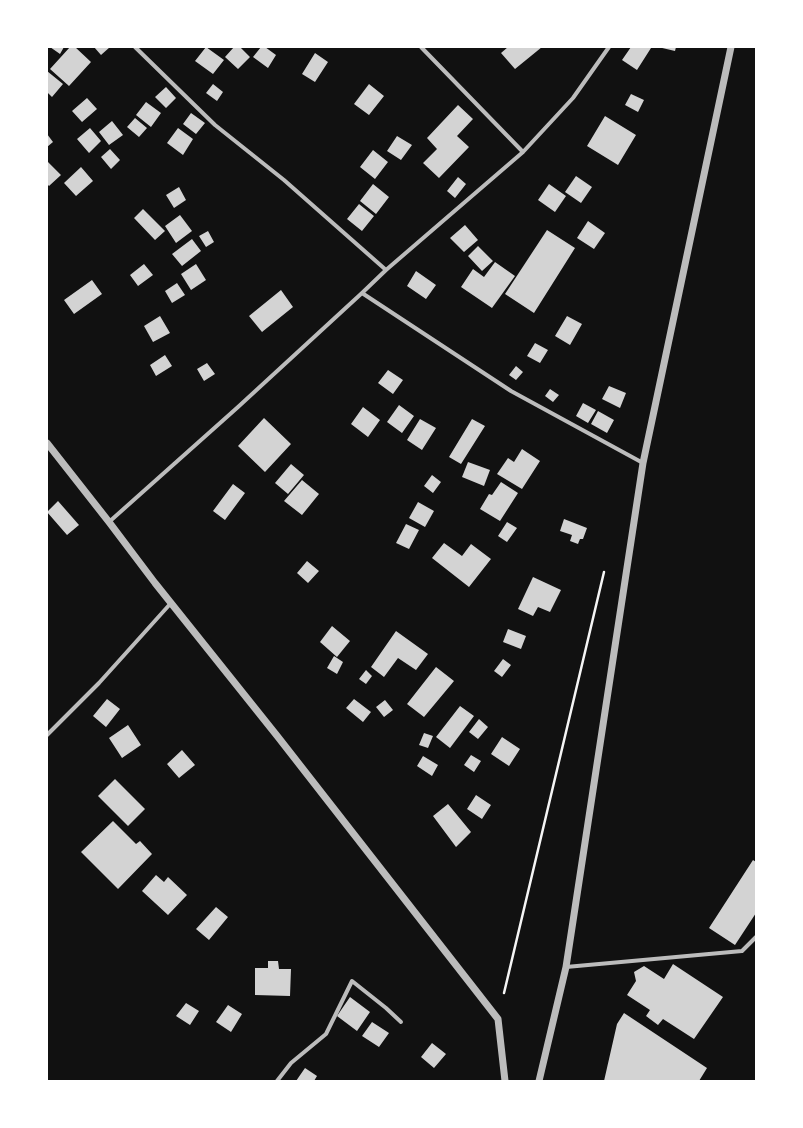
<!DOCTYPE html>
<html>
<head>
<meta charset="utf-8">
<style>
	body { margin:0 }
	#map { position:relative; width:803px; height:1128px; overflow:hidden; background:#111; font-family:Jost,sans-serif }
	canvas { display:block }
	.frame { position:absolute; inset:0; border:48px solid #fff; pointer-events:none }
</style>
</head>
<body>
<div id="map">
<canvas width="803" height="1128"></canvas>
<div class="frame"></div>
</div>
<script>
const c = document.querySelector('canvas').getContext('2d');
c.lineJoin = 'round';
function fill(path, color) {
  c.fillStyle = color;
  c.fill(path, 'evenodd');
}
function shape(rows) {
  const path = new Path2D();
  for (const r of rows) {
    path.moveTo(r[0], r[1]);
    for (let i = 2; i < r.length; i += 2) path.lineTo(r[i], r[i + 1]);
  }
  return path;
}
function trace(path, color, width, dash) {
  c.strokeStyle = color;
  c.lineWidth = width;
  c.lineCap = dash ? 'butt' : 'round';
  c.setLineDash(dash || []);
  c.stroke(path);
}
fill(shape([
	[50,47,64,47,60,54],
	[70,47,75,47,91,62,69,86,50,69],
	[94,47,110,47,101,55],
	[206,47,224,60,213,74,195,61],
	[234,47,240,47,250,57,238,69,225,57],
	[261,47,265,47,276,55,268,68,253,57],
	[508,47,542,47,515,69,501,53],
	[631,47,651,48,637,70,622,60],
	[658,47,676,47,675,51],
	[315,53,328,62,315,82,302,74],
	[47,71,63,84,52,97,47,92],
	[213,84,223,92,217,101,206,93],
	[369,84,384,96,369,115,354,104],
	[166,87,176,98,166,108,155,97],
	[631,94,644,100,638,112,625,105],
	[87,98,97,109,82,122,72,111],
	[146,102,161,113,151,127,136,115],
	[458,105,473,119,457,136,469,147,439,178,423,163,437,149,427,138],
	[191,113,205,123,196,134,183,124],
	[605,116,636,135,618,165,587,146],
	[135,118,147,128,139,137,127,127],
	[112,121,123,135,109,145,99,132],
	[90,128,101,141,89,153,77,139],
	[178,128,193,139,183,155,167,143],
	[47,134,53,142,47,147],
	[397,136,412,145,401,160,387,151],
	[110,149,120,160,111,169,101,157],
	[373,150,388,162,375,179,360,167],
	[48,162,61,175,49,186,47,184,47,163],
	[81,167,93,181,76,196,64,183],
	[576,176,592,187,581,203,565,192],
	[458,177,466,184,455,198,447,191],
	[373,184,389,197,376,214,360,201],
	[549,184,566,196,555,212,538,200],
	[179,187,186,200,174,208,166,195],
	[359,204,374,216,362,231,347,219],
	[143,209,165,231,155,240,134,218],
	[180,215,192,231,176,243,165,226],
	[588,221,605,233,594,249,577,238],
	[465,225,478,240,464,252,450,238],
	[547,230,575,248,534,313,505,294],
	[208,231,214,242,206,247,199,236],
	[192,239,201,251,182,266,172,254],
	[478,246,493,261,482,271,468,256],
	[495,262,515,276,492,308,461,287,473,269,484,277],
	[144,264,153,275,138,286,130,275],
	[196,264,206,280,191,290,181,274],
	[416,271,436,285,426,299,407,286],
	[92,280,102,294,74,314,64,300],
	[177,283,185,295,172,303,165,291],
	[281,290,293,307,262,332,249,316],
	[160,316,170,333,153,342,144,326],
	[567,316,582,324,570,345,555,336],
	[535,343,548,350,540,363,527,356],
	[165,355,172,366,156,376,150,365],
	[207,363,215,374,204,381,197,369],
	[516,366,523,372,516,380,509,375],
	[388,370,403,380,393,394,378,383],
	[609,386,626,393,620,408,602,399],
	[550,389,559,395,553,402,545,396],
	[583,403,596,410,588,423,576,416],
	[399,405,414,416,402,433,387,422],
	[363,407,380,420,368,437,351,424],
	[598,411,614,420,607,433,591,424],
	[264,418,291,444,265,472,238,446],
	[420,419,436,428,422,450,407,440],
	[472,419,485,426,461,464,449,457],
	[522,449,540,461,522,489,497,474,508,458,514,462],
	[468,462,490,470,484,486,462,477],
	[291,464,304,475,288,494,275,483],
	[432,475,441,482,433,493,424,486],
	[302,480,319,494,302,515,284,501],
	[501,482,518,493,500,521,480,509,489,494,492,495],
	[233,484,245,493,225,520,213,511],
	[58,501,79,525,67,535,47,512],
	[418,502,434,511,425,527,409,518],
	[564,519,587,528,583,539,580,539,578,544,570,541,572,535,560,531],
	[507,522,517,528,507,542,498,536],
	[406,524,419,530,409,549,396,543],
	[444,543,462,556,471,544,491,559,469,587,432,558],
	[307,561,319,571,308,583,297,573],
	[533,577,561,590,550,612,538,607,533,616,518,609],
	[332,626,350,641,337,657,320,642],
	[508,629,526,636,521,649,503,642],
	[396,631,428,654,416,670,398,658,384,677,371,667],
	[334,656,343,662,337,674,327,668],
	[503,659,511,665,502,677,494,671],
	[436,667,454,681,424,717,407,704],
	[366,670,372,676,366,684,359,679],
	[107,699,120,709,106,727,93,716],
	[354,699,371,712,363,722,346,708],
	[385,700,393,710,384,717,376,707],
	[460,706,474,716,450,748,436,737],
	[479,719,488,727,478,739,469,732],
	[128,725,141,745,122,758,109,738],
	[424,733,433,736,428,748,419,745],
	[502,737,520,749,509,766,491,754],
	[182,750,195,765,179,778,167,764],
	[471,755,481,761,474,772,464,765],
	[423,756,438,765,432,776,417,766],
	[115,779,145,809,128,826,98,796],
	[476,795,491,805,482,819,467,809],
	[448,804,471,832,456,847,433,816],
	[113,821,136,844,140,841,152,854,118,889,81,852],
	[753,860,756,862,756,913,735,945,709,928],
	[156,875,164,882,168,877,187,895,168,915,142,891],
	[216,907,228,917,209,940,196,929],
	[268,961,278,961,279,969,291,969,290,996,255,995,255,968,268,968],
	[673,964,723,997,694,1039,663,1019,658,1025,646,1016,650,1010,627,995,636,981,634,972,644,966,664,979],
	[350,997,370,1012,357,1031,337,1016],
	[186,1003,199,1011,190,1025,176,1016],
	[228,1005,242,1014,231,1032,216,1022],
	[624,1013,707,1068,699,1081,604,1081,617,1024],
	[372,1022,389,1033,379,1047,362,1036],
	[432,1043,446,1054,434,1068,421,1057],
	[305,1068,317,1076,314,1081,296,1081]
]), '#d3d3d3');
trace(shape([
	[504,993,604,572]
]), '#f5f5f5', 2.5);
trace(shape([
	[135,47,215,125,284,180,386,270],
	[421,47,523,152],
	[362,293,511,391,643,463],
	[109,522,238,407,362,293,386,270,523,152,573,98,609,47],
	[47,735,99,683,171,603],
	[566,967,742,951,756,937],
	[277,1081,291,1063,326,1034,352,981,386,1008,401,1022]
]), '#bcbcbc', 4);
trace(shape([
	[47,443,109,522,155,583,278,737,498,1019,505,1081],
	[539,1081,566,967,643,463,731,47]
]), '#bcbcbc', 7);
</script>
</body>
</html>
